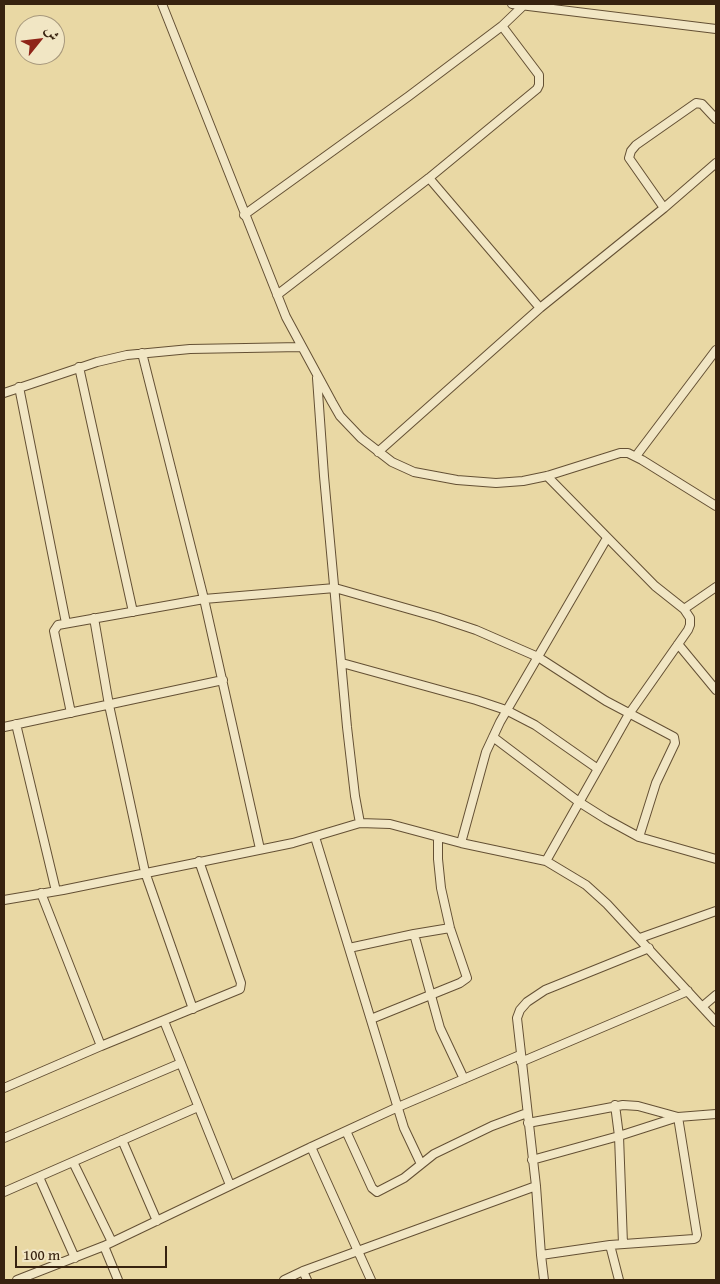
<!DOCTYPE html>
<html>
<head>
<meta charset="utf-8">
<style>
	body { margin:0 }
	#map { position:relative; width:720px; height:1284px; overflow:hidden; background:#e9d8a4; font-family:"Gentium Book Plus",Amiri,serif }
	canvas { display:block }
	.frame { position:absolute; inset:0; border:5px solid #37220f; pointer-events:none }
	.north { position:absolute; left:15px; top:15px; width:50px; height:50px; box-sizing:border-box; background:#f1e6c4; border:1px solid #a7987c; border-radius:50%; rotate:61deg; font-size:14px; font-weight:700; line-height:20px; text-align:center; color:#37220f }
	.north::after { content:''; display:block; margin:auto; width:18px; height:22px; background:#8f2418; clip-path:polygon(50% 0,100% 100%,50% 72%,0 100%) }
	.scale { position:absolute; left:15px; top:1246px; width:152px; height:22px; box-sizing:border-box; border:2px solid #37220f; border-top:0; padding-left:6px; font-size:15px; line-height:18px; white-space:nowrap; color:#37220f; -webkit-text-stroke:4px #f1e6c4; paint-order:stroke }
</style>
</head>
<body>
<div id="map">
<canvas width="720" height="1284"></canvas>
<div class="frame"></div>
<div class="north">ش</div>
<div class="scale">100 m</div>
</div>
<script>
const c = document.querySelector('canvas').getContext('2d');
c.lineJoin = 'round';
function shape(rows) {
  const path = new Path2D();
  for (const r of rows) {
    path.moveTo(r[0], r[1]);
    for (let i = 2; i < r.length; i += 2) path.lineTo(r[i], r[i + 1]);
  }
  return path;
}
function trace(path, color, width, dash) {
  c.strokeStyle = color;
  c.lineWidth = width;
  c.lineCap = dash ? 'butt' : 'round';
  c.setLineDash(dash || []);
  c.stroke(path);
}
const street = shape([
	[162,4,286,317,332,402,340,416,361,438,392,462,414,472,457,480,496,483,523,481,547,476,620,453,628,453,642,460,716,506],
	[512,4,716,29],
	[664,208,716,163],
	[244,215,409,96,502,26],
	[277,295,429,178,537,89,539,85,539,75,502,26,524,5],
	[540,308,664,208,629,158,631,151,636,145,696,103,702,104,716,119],
	[142,353,204,599,260,849],
	[79,367,133,612],
	[317,378,324,476,347,727,355,796,360,823,390,824,461,843,546,861,586,885,607,904,716,1022],
	[19,387,66,623],
	[4,393,97,362,127,355,190,349,301,347],
	[378,452,540,308,429,178],
	[636,456,716,350],
	[547,476,655,586,684,609,716,587],
	[94,618,109,705,145,872,193,1009],
	[678,644,716,690],
	[342,663,476,700,506,710,535,725,598,769],
	[71,713,54,631,58,625,204,599,335,588,437,617,476,630,538,657,606,701,674,737,675,743,656,783,639,837],
	[16,724,56,891],
	[4,727,223,680],
	[493,737,579,802,606,819,639,837,716,859],
	[315,837,404,1128,421,1164],
	[461,843,486,752,500,722,607,538],
	[546,861,629,714,688,630,690,625,690,618,684,609],
	[4,900,63,890,293,843,360,823],
	[450,928,414,934,440,1028,464,1079],
	[640,938,716,911],
	[349,948,414,934],
	[703,1006,716,995],
	[371,1019,460,983,467,978,450,928,441,888,438,859,438,837],
	[164,1021,230,1185],
	[101,1046,240,989,241,983,199,861],
	[521,1062,688,991],
	[4,1088,101,1046,41,893],
	[615,1105,619,1136,623,1244],
	[528,1123,623,1105,638,1106,678,1117,697,1235,696,1238,694,1239,610,1245],
	[346,1131,372,1188,377,1192,404,1178,434,1154,492,1126,527,1113],
	[4,1138,181,1063],
	[122,1140,157,1221],
	[311,1147,371,1280],
	[532,1160,619,1136,678,1117,716,1114],
	[73,1162,112,1242],
	[39,1177,75,1258],
	[4,1192,198,1107],
	[104,1246,118,1280],
	[541,1255,610,1245,619,1280],
	[17,1280,104,1246,311,1147,398,1107,520,1055],
	[284,1280,303,1271],
	[307,1280,303,1271,536,1186],
	[544,1280,541,1255,536,1186,517,1018,520,1010,527,1002,545,990,649,948]
]);
trace(street, '#645034', 10);
trace(street, '#f1e6c4', 8);
</script>
</body>
</html>
